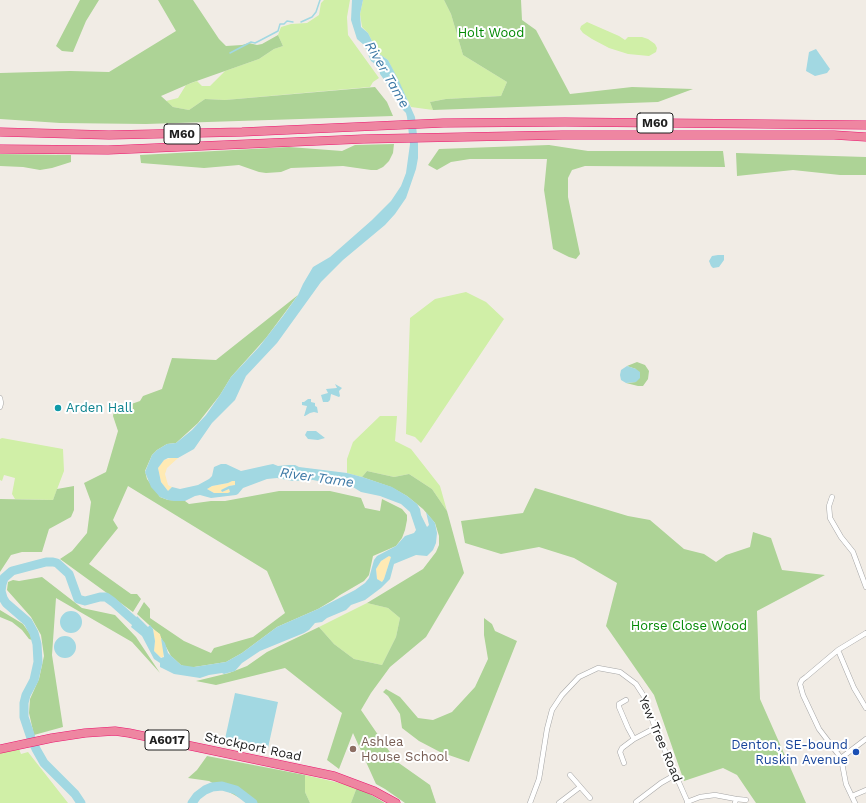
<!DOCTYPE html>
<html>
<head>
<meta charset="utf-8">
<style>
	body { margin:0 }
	canvas { display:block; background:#f1ece5 }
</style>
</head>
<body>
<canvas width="866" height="803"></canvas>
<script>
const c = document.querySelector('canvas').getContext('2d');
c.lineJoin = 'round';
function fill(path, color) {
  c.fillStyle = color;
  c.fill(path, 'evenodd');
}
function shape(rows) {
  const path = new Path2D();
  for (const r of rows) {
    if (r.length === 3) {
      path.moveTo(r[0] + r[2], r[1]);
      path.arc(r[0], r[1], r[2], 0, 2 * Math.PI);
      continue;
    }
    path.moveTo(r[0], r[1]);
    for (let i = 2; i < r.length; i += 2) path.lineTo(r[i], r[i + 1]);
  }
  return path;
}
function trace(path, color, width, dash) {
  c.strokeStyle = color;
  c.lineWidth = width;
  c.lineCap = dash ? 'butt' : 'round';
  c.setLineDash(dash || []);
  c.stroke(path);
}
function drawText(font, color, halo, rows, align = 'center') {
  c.font = font + ' "Work Sans",sans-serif';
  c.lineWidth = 4;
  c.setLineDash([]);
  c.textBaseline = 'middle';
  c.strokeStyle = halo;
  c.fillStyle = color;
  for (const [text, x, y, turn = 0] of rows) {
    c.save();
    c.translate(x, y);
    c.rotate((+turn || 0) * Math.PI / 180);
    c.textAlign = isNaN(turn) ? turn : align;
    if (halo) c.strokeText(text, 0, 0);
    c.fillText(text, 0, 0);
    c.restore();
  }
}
fill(shape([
	[324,0,350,0,347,17,348,35,379,78,373,82,370,87,225,100,205,99,189,110,173,107,166,101,178,98,186,85,197,81,202,86,210,86,225,71,259,59,274,49,283,46,278,35,281,27,291,24,307,23,319,15,321,3],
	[363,0,444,0,451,14,463,55,507,82,501,96,446,99,430,102,433,110,411,107,388,60,378,53,368,33,362,27,360,14],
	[587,22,619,36,625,40,628,37,642,37,648,39,655,44,657,48,656,52,649,56,628,54,609,48,592,39,583,33,580,29,581,26],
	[466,292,486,302,504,319,421,443,415,437,406,434,410,318,435,299],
	[380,416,397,416,395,441,411,449,440,486,447,511,432,489,409,474,394,477,367,471,362,477,347,473,347,459,353,442],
	[2,438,63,449,64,471,53,500,15,499,12,494,15,478,4,475,2,481,0,480,0,439],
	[367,603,388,608,400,618,396,637,382,665,354,659,334,644,319,627],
	[19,749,21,754,28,752,68,803,0,803,0,753],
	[305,775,357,787,351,803,310,803,305,792]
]), '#d0efa7');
fill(shape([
	[80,0,99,0,86,21,73,52,62,51,56,46],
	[158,0,193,0,219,39,226,46,242,45,249,43,257,45,262,44,278,35,283,46,274,49,259,59,191,83,161,96,173,107,189,110,205,99,225,100,375,87,387,102,393,116,146,124,60,123,0,119,0,73,70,71,109,72,176,31],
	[444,0,521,0,522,20,536,30,570,94,632,87,693,89,658,102,433,110,430,102,446,99,501,96,507,82,463,55,451,14],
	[394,144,393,153,389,161,383,167,377,170,371,170,343,166,291,168,281,172,266,173,259,172,239,165,204,168,141,163,140,155,289,147,342,151,355,145],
	[549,145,588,151,723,151,725,167,585,166,572,170,568,178,568,197,580,254,576,259,569,257,553,249,544,190,547,159,470,159,451,162,437,170,428,165,439,149],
	[736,153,866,157,866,175,840,175,793,170,737,176],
	[0,154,71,155,71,162,52,168,40,170,23,167,0,166],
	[298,295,266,338,231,377,220,395,198,423,176,443,167,444,157,450,152,455,145,471,147,479,160,497,168,500,185,501,189,504,211,501,225,501,279,491,330,491,361,498,365,508,380,511,382,499,402,509,407,515,407,520,405,530,402,538,396,546,373,556,369,575,364,581,340,595,333,600,318,609,277,627,242,653,226,662,194,667,186,667,181,665,171,656,159,634,137,614,144,602,150,609,150,618,184,641,211,653,214,648,253,637,285,613,267,571,128,486,113,520,118,528,89,564,131,594,137,594,141,599,133,612,60,559,72,551,87,533,91,502,84,483,106,472,118,431,113,416,114,410,140,401,143,396,162,389,172,358,216,360],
	[637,362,645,365,649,371,648,379,643,386,638,386,626,383,636,382,636,369,627,366],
	[367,471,394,477,409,474,432,489,447,511,464,573,426,637,390,667,371,693,361,710,396,761,430,785,436,803,405,803,385,789,376,784,353,733,339,769,327,760,342,713,285,668,216,685,196,681,229,673,247,666,267,652,319,627,334,644,354,659,382,665,396,637,400,618,388,608,367,603,423,569,436,552,439,545,439,536,435,523,423,509,407,496,391,487,362,477],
	[74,486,74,510,71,517,49,529,42,552,22,552,11,555,0,572,0,499,53,500,57,489],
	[535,488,628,516,650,520,684,549,704,554,716,562,726,555,750,547,753,532,771,538,782,570,825,575,757,611,760,699,806,803,756,803,737,775,723,768,684,781,654,695,606,626,617,583,574,558,539,547,501,554,465,543,461,521,523,513],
	[42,577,82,608,115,615,136,637,160,673,132,642,56,598,52,655,63,727,34,735,29,713,30,699,39,679,44,656,41,635,31,617,7,590,8,582,13,580,19,581],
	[0,610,23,624,30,634,32,640,29,639,22,630,12,622,0,617],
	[484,618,492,624,495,631,517,641,469,762,440,752,419,741,402,728,400,714,388,696,383,692,386,689,400,697,418,718,433,720,452,712,475,687,488,659,484,635],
	[207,756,305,775,305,792,310,803,249,803,209,781,188,778,197,770],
	[357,787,368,793,385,803,351,803]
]), '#add396');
fill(shape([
	[174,457,178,458,167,468,165,474,168,485,172,487,168,491,161,482,158,468,164,460],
	[231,481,235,481,235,485,229,486,221,490,222,492,229,489,230,492,228,493,214,493,207,489,212,486,228,483],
	[389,556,391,557,384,579,382,582,377,579,376,569,381,561],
	[153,629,160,634,164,651,163,658,159,656,154,651,155,641]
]), '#ffeab4');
fill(shape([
	[352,0,363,0,360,14,361,27,368,33,378,53,388,60,399,81,415,117,418,144,418,158,416,169,406,198,395,214,385,225,343,260,321,282,277,343,246,376,235,400,212,423,194,449,178,458,168,458,164,460,158,468,161,482,168,491,172,487,180,489,198,485,209,479,212,476,214,467,221,464,226,464,241,471,268,465,273,464,278,466,288,465,295,465,299,467,347,473,362,477,392,487,407,496,417,504,420,509,421,515,427,527,429,525,426,512,435,523,437,533,436,543,433,550,427,556,416,555,394,564,390,579,381,588,365,600,351,605,346,610,327,618,322,622,315,623,309,630,304,633,260,651,242,663,235,671,224,674,222,673,209,675,200,678,174,674,160,667,160,663,154,659,142,636,131,627,137,616,148,627,150,625,153,629,155,641,154,651,161,658,164,657,161,638,165,643,168,653,181,665,194,667,226,662,242,653,277,627,318,609,355,590,365,583,369,578,374,560,377,556,396,546,405,536,414,533,416,530,410,512,401,504,380,496,361,492,348,484,318,481,313,480,293,481,277,478,267,479,243,488,238,494,236,495,211,498,200,495,195,496,185,501,174,501,168,500,160,497,151,487,145,472,152,455,157,450,167,444,176,443,192,430,206,415,220,395,231,377,259,347,283,316,298,295,303,284,313,267,330,257,372,220,391,201,401,186,406,173,410,144,407,117,406,113,402,109,397,98,380,74,379,67,371,61,364,45,357,39,351,20],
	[232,481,235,481,235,485,229,486,221,490,222,492,229,489,230,492,228,493,214,493,207,489,212,486,228,483],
	[389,556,391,557,384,579,382,582,377,579,376,569,381,561],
	[816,49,830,69,827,73,815,76,806,71,809,52],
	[718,255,724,255,724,260,719,267,713,268,711,266,709,261,712,256],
	[627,366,636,369,640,372,640,378,636,382,626,383,621,380,620,375,621,370],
	[335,384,342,388,339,391,340,396,339,397,331,394,330,400,328,402,323,402,321,395,328,393,326,389,337,388],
	[308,399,311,399,311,402,315,403,315,406,317,407,318,413,314,412,310,413,305,416,304,416,307,406,302,405,302,402,304,402],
	[307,431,316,431,325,438,318,440,308,439,305,435],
	[71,622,11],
	[65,647,11],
	[235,693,278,702,268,748,225,739]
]), '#a2d8e2');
trace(shape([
	[301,22,312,17,316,12,320,0],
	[230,53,251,42,255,43,259,41,278,31,280,24,284,24,287,21,293,22]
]), '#a2d8e2', 1.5);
trace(shape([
	[81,803,75,794,44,763,36,749,31,738,24,717,24,703,26,695,34,680,38,662,37,644,34,633,28,622,6,603,3,598,1,591,2,584,4,578,12,571,46,562,53,562,57,563,69,574,78,599,85,601,100,597,106,597,113,602,143,629],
	[192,803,197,796,205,790,212,787,222,786,236,790,253,803]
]), '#a2d8e2', 9);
const street = shape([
	[0,398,1,403,0,407],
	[832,497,829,506,830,518,841,537,853,552,866,587],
	[838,650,854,688,866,708],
	[626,700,619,704,619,707,628,728,634,739],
	[841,758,819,729,803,695,800,684,802,680,806,677,838,650,866,633],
	[624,763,620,752,622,748,634,739,655,728],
	[570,775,590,798],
	[852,796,866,790],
	[736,799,746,800],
	[687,802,700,797,715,795,736,799,735,803],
	[530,803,539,779,547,729,552,710,562,695,579,677,598,668,620,672,636,684,645,698,655,728,688,803],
	[559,803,580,787],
	[636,803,636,802,661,783,675,775],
	[855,803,846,784,841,758,866,739]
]);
const highway = shape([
	[0,132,109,135,242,132,443,123,565,122,866,125],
	[0,149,108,150,363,139,562,135,834,135,866,137],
	[0,749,52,738,85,733,115,731,129,733,334,776,374,791,396,803]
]);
trace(street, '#a6a6a6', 5.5);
trace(highway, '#ea176f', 9);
trace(street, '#fff', 4.5);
trace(highway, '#ee86a1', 8);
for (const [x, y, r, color] of [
	[58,408,4,"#0f9aa8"],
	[353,749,4,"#8d6e63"],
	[856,752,4,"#1a4fb4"]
]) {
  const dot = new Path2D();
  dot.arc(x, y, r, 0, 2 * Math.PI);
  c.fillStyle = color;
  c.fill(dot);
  trace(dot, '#fff', 1.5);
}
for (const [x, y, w] of [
	[655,123,36],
	[182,134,36],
	[167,740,44]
]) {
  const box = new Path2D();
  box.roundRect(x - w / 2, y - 10, w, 20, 3);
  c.fillStyle = '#fff';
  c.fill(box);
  trace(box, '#1f1f1f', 1);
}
drawText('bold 12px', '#1f1f1f', null, [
	["M60",655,123],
	["M60",182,134],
	["A6017",167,740]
]);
drawText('13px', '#028803', '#fff', [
	["Holt Wood",491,33],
	["Horse Close Wood",689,626]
]);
drawText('13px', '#0d838f', '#fff', [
	["Arden Hall",66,408]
], 'left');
drawText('13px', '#1f1f1f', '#fff', [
	["Yew Tree Road",660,739,67],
	["Stockport Road",253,747,12]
]);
drawText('13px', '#785e54', '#fff', [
	["Ashlea",361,742],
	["House School",361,757]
], 'left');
drawText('13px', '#164399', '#fff', [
	["Denton, SE-bound",848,745],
	["Ruskin Avenue",848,760]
], 'right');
drawText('italic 14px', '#3e7aa6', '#fff', [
	["River Tame",387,75,60],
	["River Tame",317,478,8]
]);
</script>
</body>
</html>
